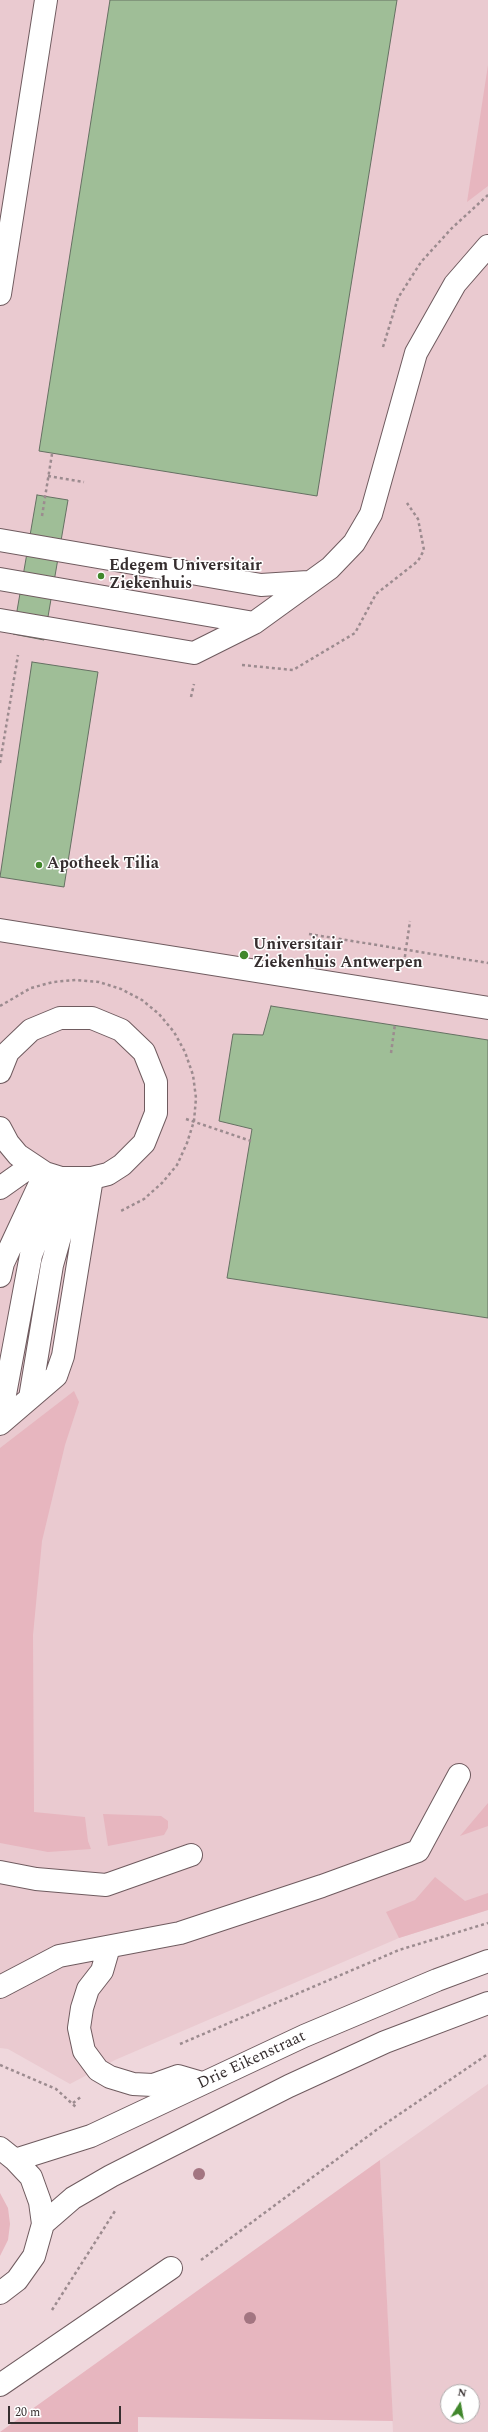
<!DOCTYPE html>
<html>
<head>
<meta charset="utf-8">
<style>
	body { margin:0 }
	#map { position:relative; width:488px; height:2432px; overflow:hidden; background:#efd7dc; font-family:Spectral,serif }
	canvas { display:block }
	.north { position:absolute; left:440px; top:2384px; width:40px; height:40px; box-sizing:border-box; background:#fff; border:1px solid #afabac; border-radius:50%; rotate:11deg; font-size:11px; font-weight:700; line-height:16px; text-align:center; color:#362e2f }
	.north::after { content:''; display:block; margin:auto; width:14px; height:18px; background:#41872c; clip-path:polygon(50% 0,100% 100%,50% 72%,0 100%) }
	.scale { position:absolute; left:8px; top:2406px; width:113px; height:18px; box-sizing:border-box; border:2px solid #362e2f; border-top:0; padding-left:5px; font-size:12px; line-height:14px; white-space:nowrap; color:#362e2f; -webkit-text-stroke:3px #fff; paint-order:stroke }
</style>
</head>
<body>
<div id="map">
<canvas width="488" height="2432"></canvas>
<div class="north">N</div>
<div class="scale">20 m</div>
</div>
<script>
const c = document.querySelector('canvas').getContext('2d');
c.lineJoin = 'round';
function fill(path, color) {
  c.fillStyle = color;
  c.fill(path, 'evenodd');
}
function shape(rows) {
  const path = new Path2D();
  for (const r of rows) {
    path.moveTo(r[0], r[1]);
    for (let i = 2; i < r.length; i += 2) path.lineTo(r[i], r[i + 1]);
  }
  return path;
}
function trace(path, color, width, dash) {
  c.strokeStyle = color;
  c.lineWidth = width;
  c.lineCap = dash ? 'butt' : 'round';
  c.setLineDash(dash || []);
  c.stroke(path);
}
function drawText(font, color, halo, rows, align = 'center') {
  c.font = font + ' Spectral,serif';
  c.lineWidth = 3;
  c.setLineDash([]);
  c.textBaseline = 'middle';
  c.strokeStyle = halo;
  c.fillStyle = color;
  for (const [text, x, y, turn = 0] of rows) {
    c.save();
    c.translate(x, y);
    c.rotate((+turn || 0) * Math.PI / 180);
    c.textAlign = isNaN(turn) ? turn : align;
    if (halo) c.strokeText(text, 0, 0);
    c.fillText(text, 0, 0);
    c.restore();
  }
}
fill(shape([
	[0,0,488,0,488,1910,399,1938,115,2060,70,2084,8,2049,0,2048],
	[488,2084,488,2432,393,2432,380,2160],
	[448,2392,472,2392,472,2416,448,2416]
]), '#eacad0');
fill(shape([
	[488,65,488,186,467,202],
	[74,1391,79,1402,65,1445,42,1541,33,1635,34,1812,85,1817,88,1841,91,1849,48,1852,0,1843,0,1448],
	[488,1803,488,1826,460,1836],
	[103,1814,161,1816,168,1821,168,1828,164,1835,108,1846],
	[435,1877,465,1901,488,1893,488,1910,399,1938,386,1912,415,1900],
	[380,2160,393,2421,138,2417,138,2432,0,2432],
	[0,2193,8,2208,10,2224,8,2240,0,2256]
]), '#e7b6bf');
const building = shape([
	[110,0,397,0,317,496,39,451,110,0],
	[37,495,68,500,44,640,13,634,37,495],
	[32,662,98,672,64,887,0,877,32,662],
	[271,1006,488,1040,488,1318,227,1278,252,1129,219,1121,233,1034,263,1035,271,1006]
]);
fill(building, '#9fbe97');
trace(building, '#667163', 1);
const service = shape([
	[0,294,46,0],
	[0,540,261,585,308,582],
	[0,579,254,623],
	[0,620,194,653,254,623,330,568,354,543,371,514,416,353,455,284,488,246],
	[0,1072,8,1052,31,1030,60,1018,92,1018,121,1030,144,1052,156,1082,156,1113,144,1143,122,1165,108,1174,92,1178,61,1178,45,1173,18,1155,8,1143,0,1128],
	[0,1188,31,1166],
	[0,1276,3,1263,45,1173],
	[30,1398,52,1265,76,1180],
	[0,1421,31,1255,61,1178],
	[0,1424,56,1376,63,1356,92,1178],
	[0,1872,36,1879,106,1885,191,1855],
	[109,1947,102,1971,88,1989,82,2008,79,2028,84,2051,98,2070,110,2077,133,2084,153,2085,178,2076,202,2083],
	[0,1987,59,1956,180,1933,322,1886,418,1851,459,1775]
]);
const pedestrian = shape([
	[0,930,488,1008]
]);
const minor = shape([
	[0,2385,171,2268]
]);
const tertiary = shape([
	[0,2148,15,2160,31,2177,40,2202,43,2224,34,2256,17,2280,0,2293],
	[15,2160,91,2136,304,2036,437,1980,488,1961],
	[43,2224,73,2198,111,2176,289,2086,385,2042,488,2003]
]);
trace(service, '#6f5b5f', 24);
trace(pedestrian, '#6f5b5f', 24);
trace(minor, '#6f5b5f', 24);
trace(tertiary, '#6f5b5f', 24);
trace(shape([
	[383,347,398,298,421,262,452,228,488,195],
	[48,476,84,482],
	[42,516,52,454],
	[242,665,293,670,355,633,376,594,418,561,424,550,418,519,407,503],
	[191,697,194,684],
	[0,763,18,655],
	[309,934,488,963],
	[404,963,410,921],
	[0,1006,31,988,53,982,76,980,99,982,121,989,142,1000,159,1014,174,1032,185,1052,193,1075,196,1098,194,1121,187,1143,177,1165,162,1183,144,1199,119,1212],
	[391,1053,395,1024],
	[186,1119,251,1141],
	[180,2044,399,1950,488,1923],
	[0,2065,56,2089,77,2108],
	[73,2103,82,2096],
	[201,2260,379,2128,488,2054],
	[52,2310,115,2211]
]), '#9c8b8f', 2.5, [3, 3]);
trace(service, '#fff', 22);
trace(pedestrian, '#fff', 22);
trace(minor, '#fff', 22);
trace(tertiary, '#fff', 22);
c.fillStyle = '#a37581';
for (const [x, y] of [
	[199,2174],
	[250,2318]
]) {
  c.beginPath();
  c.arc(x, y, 6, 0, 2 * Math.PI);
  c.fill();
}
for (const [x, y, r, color] of [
	[101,576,4,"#41872c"],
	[39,865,4,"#41872c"],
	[244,955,5,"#41872c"]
]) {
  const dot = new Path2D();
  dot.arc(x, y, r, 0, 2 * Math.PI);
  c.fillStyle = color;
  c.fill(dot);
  trace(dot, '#fff', 1.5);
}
drawText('bold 16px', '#362e2f', '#fff', [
	["Edegem Universitair",109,567],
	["Ziekenhuis",109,585],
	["Apotheek Tilia",47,865],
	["Universitair",253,946],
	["Ziekenhuis Antwerpen",253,964]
], 'left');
drawText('16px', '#362e2f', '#fff', [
	["Drie Eikenstraat",252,2061,-25]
]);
</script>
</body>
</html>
